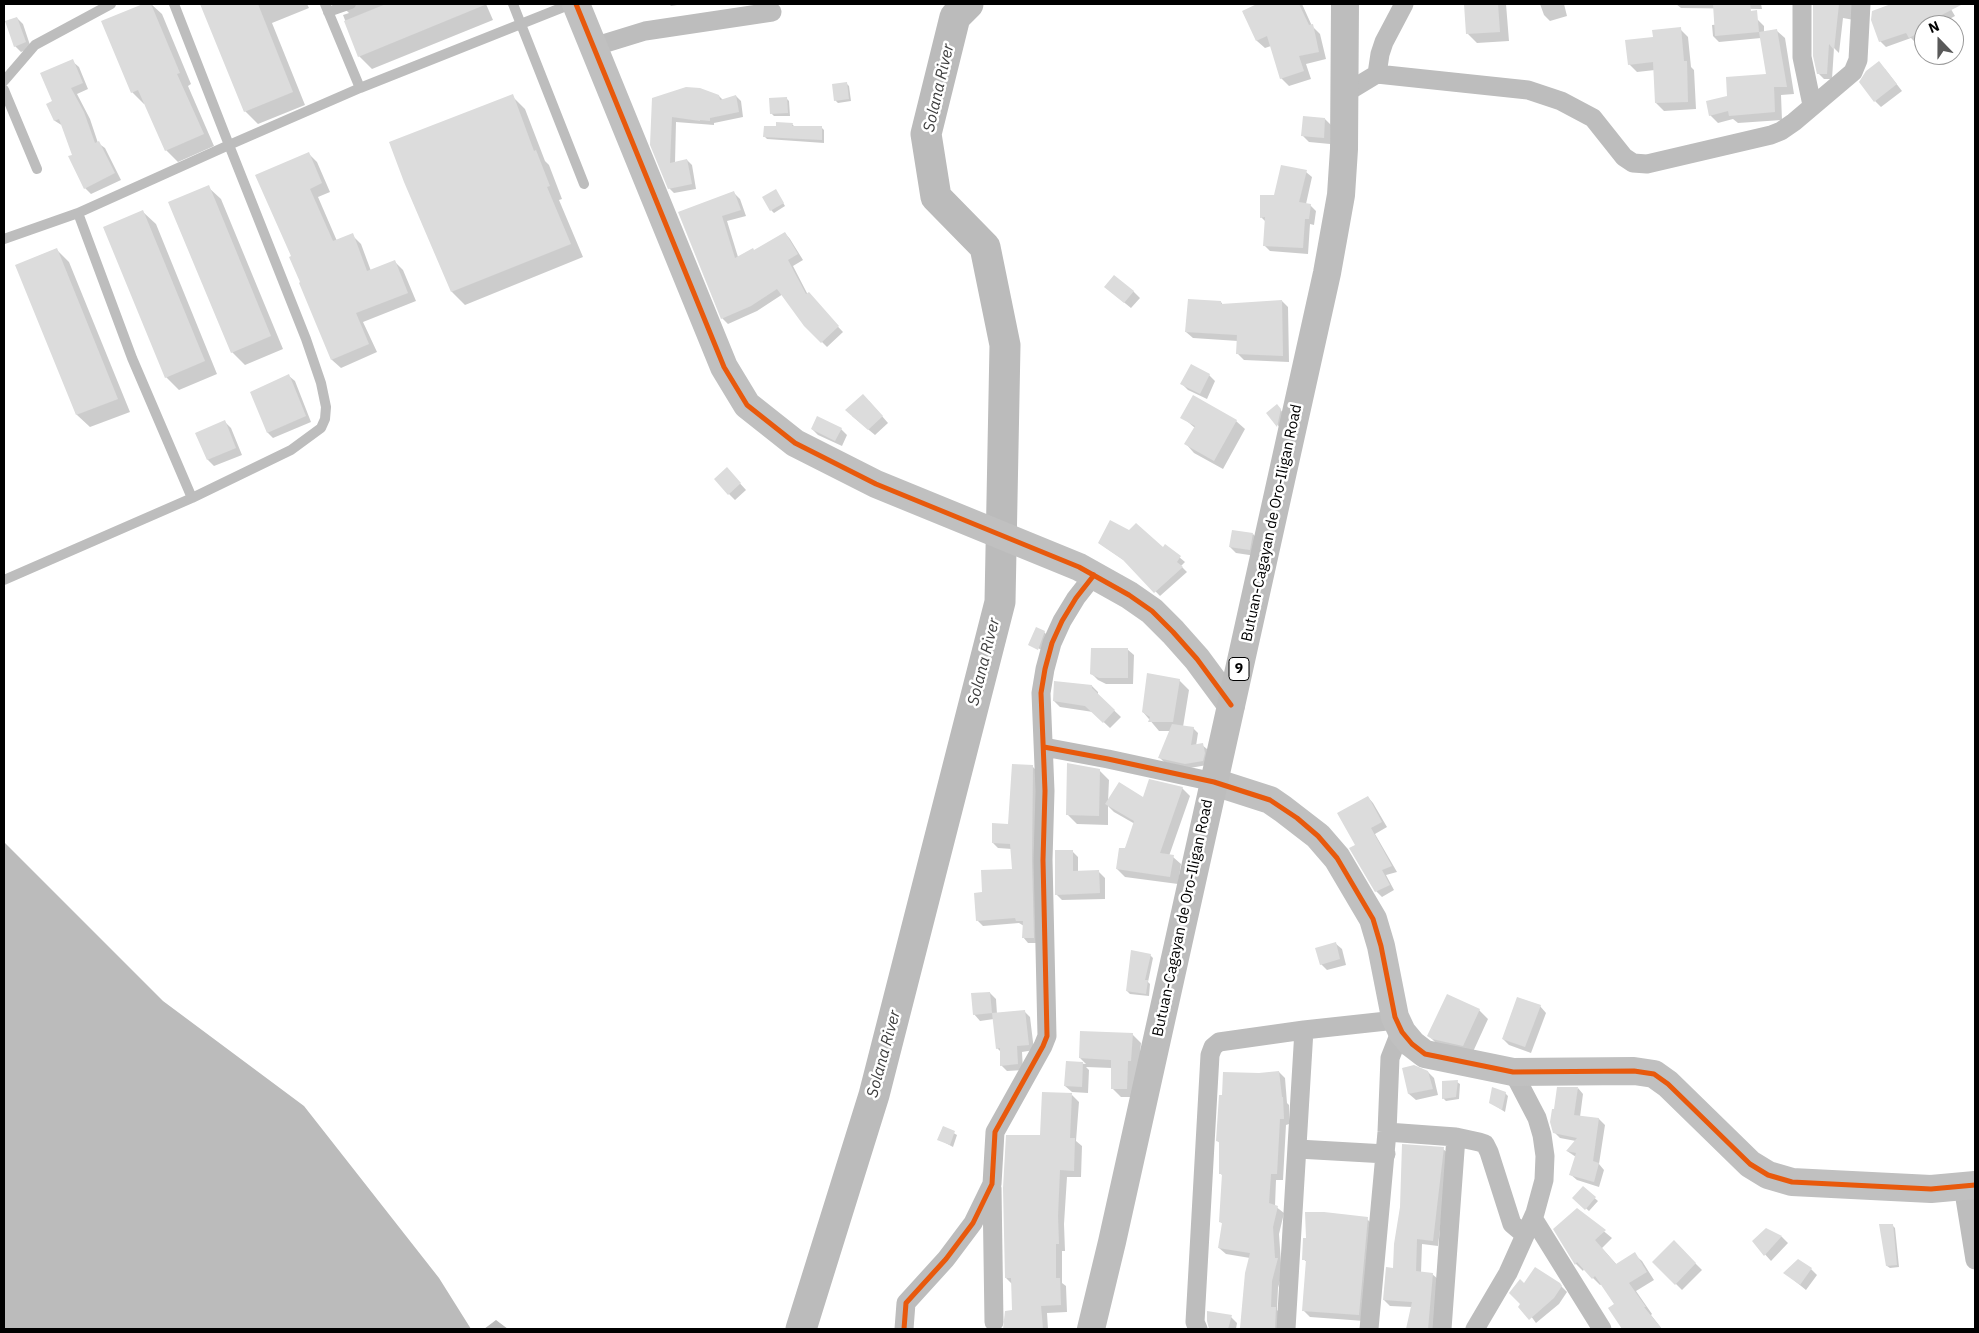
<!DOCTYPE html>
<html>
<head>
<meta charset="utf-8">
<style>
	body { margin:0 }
	#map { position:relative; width:1979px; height:1333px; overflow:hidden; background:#fff; font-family:"IBM Plex Sans",sans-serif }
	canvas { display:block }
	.frame { position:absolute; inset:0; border:5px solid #000; pointer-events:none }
	.north { position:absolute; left:1914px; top:15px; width:50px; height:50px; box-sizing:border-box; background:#fff; border:1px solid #999; border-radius:50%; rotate:338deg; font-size:14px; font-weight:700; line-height:20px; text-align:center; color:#000 }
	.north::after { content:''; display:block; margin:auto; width:18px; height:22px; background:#595959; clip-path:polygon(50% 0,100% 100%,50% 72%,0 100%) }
</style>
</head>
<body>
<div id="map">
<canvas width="1979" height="1333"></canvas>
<div class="frame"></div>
<div class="north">N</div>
</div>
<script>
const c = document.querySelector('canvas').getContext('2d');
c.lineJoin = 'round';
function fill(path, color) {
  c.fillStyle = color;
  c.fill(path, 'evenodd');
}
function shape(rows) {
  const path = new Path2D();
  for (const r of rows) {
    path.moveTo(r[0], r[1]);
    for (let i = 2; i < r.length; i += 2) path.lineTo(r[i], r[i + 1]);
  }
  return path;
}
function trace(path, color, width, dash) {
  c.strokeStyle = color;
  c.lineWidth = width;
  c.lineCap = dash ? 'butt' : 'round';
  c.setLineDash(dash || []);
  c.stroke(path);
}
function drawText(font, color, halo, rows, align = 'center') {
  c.font = font + ' "IBM Plex Sans",sans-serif';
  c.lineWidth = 5;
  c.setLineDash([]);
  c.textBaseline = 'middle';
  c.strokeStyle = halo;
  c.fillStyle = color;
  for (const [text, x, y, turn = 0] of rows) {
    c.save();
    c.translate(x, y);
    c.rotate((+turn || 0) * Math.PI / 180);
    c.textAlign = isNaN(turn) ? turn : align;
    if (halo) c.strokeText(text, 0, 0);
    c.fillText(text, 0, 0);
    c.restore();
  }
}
fill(shape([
	[4,842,163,1001,304,1106,439,1278,471,1329,4,1329],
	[496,1320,508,1329,484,1329]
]), '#bbb');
fill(shape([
	[146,4,151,4,162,14,191,84,188,86,214,146,178,162,166,150,145,103,144,104,132,92,103,22],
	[202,4,307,4,309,8,272,23,305,105,258,124,245,111],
	[340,4,486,4,493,20,372,69,359,56,343,15,349,13],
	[669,4,683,4,671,6],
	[1260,4,1302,4,1312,26,1320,34,1326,59,1306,64,1311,79,1289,86,1281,78,1271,46,1265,48,1257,41,1243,12],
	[1466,4,1506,4,1509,41,1477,43,1468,34],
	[1540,4,1564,4,1567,16,1550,21,1544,15],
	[1676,4,1765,4,1761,4,1762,9,1681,8],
	[1814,4,1857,4,1854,20,1843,18,1839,53,1834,48,1832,79,1824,79,1818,73,1814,56],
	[1894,4,1948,4,1955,16,1938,25,1924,25,1924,38,1916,43,1911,38,1886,47,1880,41,1890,6],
	[17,18,23,24,31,48,21,52,15,46],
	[1758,20,1764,26,1764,33,1777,31,1785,38,1794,94,1781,95,1782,120,1738,123,1733,119,1718,123,1710,115,1729,97,1767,75,1761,38,1719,42,1713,36,1712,25],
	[1680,29,1688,37,1691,67,1694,70,1696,109,1664,111,1656,103,1655,70,1637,72,1629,64,1654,38],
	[72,61,79,67,88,89,77,94,90,119,98,143,105,148,121,180,91,194,85,188,63,126,55,121,48,104,53,102],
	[1885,69,1902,91,1881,107,1875,101],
	[846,83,849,86,851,101,838,103,835,100],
	[512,96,525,109,545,161,549,165,562,199,559,200,583,257,465,305,452,292,405,181],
	[719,96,723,100,736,96,741,101,743,117,714,123,714,125,676,122,675,163,687,160,692,165,696,189,674,193,669,188,653,99],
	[787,99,789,101,790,116,774,116,771,113],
	[1325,119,1331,125,1330,144,1309,142,1303,136],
	[792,124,795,127,821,127,824,130,824,143,767,139,765,137],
	[308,153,317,162,330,192,318,197,337,241,352,235,361,244,371,271,395,262,403,270,416,301,363,322,377,352,341,368,332,360,291,258],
	[1306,172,1312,177,1306,204,1310,205,1316,211,1314,225,1310,224,1308,254,1270,251,1264,245,1266,222,1261,217,1275,196],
	[208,187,221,199,283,349,245,365,232,352],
	[734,193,740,199,746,216,727,221,738,257,755,252,785,233,790,239,803,260,793,266,808,295,843,332,827,347,805,325,783,294,757,311,728,324,722,318,680,213],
	[778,194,785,206,774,213,771,210],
	[143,212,156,224,217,374,179,390,166,377],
	[56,249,69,262,130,412,90,427,77,415,17,265],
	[1105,287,1133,291,1140,298,1131,308],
	[1282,301,1288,307,1289,362,1244,360,1238,354,1238,341,1193,338,1186,332,1221,302,1223,305],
	[1209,375,1215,381,1207,399,1188,390,1182,384],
	[289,376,295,381,311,422,273,438,268,433,252,393],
	[869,401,888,423,875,435,852,416],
	[1280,409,1283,413,1280,428,1268,413],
	[1182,417,1236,421,1245,429,1223,469,1194,453,1186,444,1195,428],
	[225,422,231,428,242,455,214,466,208,460,197,433],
	[812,429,841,429,847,435,842,446,818,435],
	[727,469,746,490,735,500,729,494],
	[1253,534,1259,540,1256,556,1236,553,1230,547],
	[1099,543,1163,548,1166,546,1185,562,1181,566,1187,572,1160,596,1128,563],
	[1044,632,1047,635,1042,650,1031,645],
	[1127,649,1134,655,1133,684,1106,684,1098,680,1092,674],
	[1179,680,1189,690,1183,727,1193,728,1198,733,1196,746,1202,745,1207,749,1208,758,1207,765,1190,768,1164,762,1160,758,1170,731,1159,731,1143,712],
	[1092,686,1098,692,1098,695,1121,717,1110,728,1093,712,1060,707,1054,701],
	[1032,766,1038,772,1038,943,1028,943,1023,937,1024,926,1019,923,983,926,977,920,983,893,1014,871,1012,849,998,848,993,843,1009,825],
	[1099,770,1109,780,1108,802,1143,799,1182,788,1190,796,1169,856,1173,857,1181,864,1178,884,1125,877,1117,869,1135,824,1114,812,1108,806,1108,825,1077,824,1067,814],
	[1368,797,1373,803,1387,827,1375,834,1397,872,1386,875,1394,890,1382,897,1376,891,1357,846],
	[1072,851,1078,857,1078,872,1098,871,1105,878,1105,899,1062,900,1056,894],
	[1335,943,1342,949,1346,965,1327,970,1321,964],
	[1150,955,1153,958,1148,982,1150,984,1149,996,1130,994,1127,991],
	[990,993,996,999,997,1014,1024,1011,1030,1017,1034,1050,1022,1052,1023,1070,1007,1071,1001,1065,1001,1052,997,1048,994,1019,980,1021,974,1014],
	[1540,1006,1546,1013,1531,1053,1509,1045,1503,1039],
	[1479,1010,1488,1019,1472,1054,1437,1044,1428,1035],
	[1132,1034,1141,1043,1136,1097,1121,1097,1112,1088,1112,1068,1086,1067,1089,1070,1088,1093,1072,1092,1065,1086,1067,1062,1086,1064,1080,1058],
	[1404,1069,1428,1072,1434,1078,1438,1095,1416,1100,1409,1094],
	[1279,1072,1285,1078,1287,1103,1289,1105,1289,1124,1286,1125,1283,1180,1276,1180,1275,1206,1284,1213,1279,1234,1281,1263,1284,1266,1278,1288,1277,1310,1282,1315,1281,1329,1244,1329,1242,1327,1250,1258,1226,1254,1219,1248,1223,1225,1221,1222,1223,1176,1220,1173,1220,1144,1218,1141,1259,1074],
	[1457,1082,1460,1084,1459,1099,1446,1101,1443,1098],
	[1578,1088,1583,1094,1580,1117,1599,1119,1605,1125,1599,1164,1604,1170,1599,1187,1577,1180,1571,1175,1576,1157,1567,1151,1576,1141,1560,1138,1554,1132],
	[1505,1093,1508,1096,1505,1112,1491,1103],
	[1072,1095,1079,1102,1076,1141,1082,1146,1081,1177,1067,1177,1064,1224,1065,1251,1062,1251,1062,1283,1066,1286,1067,1312,1047,1313,1048,1329,1006,1329,1005,1328,1014,1311,1012,1284,1006,1278,1041,1136],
	[943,1127,957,1135,953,1147,938,1139],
	[1443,1149,1449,1154,1438,1246,1422,1244,1421,1273,1432,1274,1438,1279,1434,1329,1409,1329,1412,1307,1390,1306,1384,1300,1394,1269],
	[1583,1188,1598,1201,1589,1211,1574,1198],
	[1577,1209,1612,1238,1602,1248,1617,1265,1634,1254,1642,1261,1654,1280,1636,1291,1652,1314,1651,1315,1662,1329,1620,1329,1622,1327,1615,1305,1602,1284,1600,1285,1584,1269,1583,1271,1576,1264,1555,1229],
	[1367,1219,1373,1225,1364,1321,1310,1317,1303,1310,1307,1262,1303,1259,1308,1239],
	[1892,1225,1895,1228,1899,1267,1890,1268,1887,1266],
	[1766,1229,1782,1237,1788,1243,1771,1261,1754,1242],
	[1674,1242,1702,1270,1682,1290,1654,1262],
	[1811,1269,1817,1275,1806,1290,1785,1273],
	[1559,1284,1567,1292,1559,1304,1536,1323,1522,1304,1525,1285],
	[1231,1317,1237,1323,1236,1329,1210,1329]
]), '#0003');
trace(shape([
	[801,1329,874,1095,1000,602,1005,345,985,247,936,197,926,134,955,17,968,4]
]), '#bbb', 31);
fill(shape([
	[143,4,151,4,180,73,177,74,204,134,165,151,138,90,131,93,101,21],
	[200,4,258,4,293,92,244,112],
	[386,4,487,4,358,57,344,21],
	[1257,4,1299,4,1309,25,1313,24,1319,52,1299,56,1304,71,1280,79,1267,36,1256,41,1242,11],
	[1464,4,1498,4,1500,32,1466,34],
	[1713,4,1750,4,1751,11,1757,10,1759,32,1715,36],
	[1813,4,1839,4,1834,50,1829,44,1827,74,1817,74,1813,56],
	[1891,4,1963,4,1924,24,1924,30,1909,38,1906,33,1879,42,1871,20,1872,11],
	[17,17,26,42,14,47,5,21],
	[1681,27,1684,61,1687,61,1688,102,1655,103,1653,62,1628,65,1625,40,1653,37,1652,30],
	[1777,29,1787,87,1774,87,1775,112,1729,116,1728,111,1709,116,1706,101,1727,96,1726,77,1766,74,1759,32],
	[73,59,83,83,71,88,84,112,95,143,99,141,115,173,84,189,68,156,72,155,59,119,54,121,46,104,52,101,40,73],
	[1879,61,1897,84,1874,102,1859,82,1866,71],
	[847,82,849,99,834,101,832,84],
	[686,87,700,88,719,95,720,100,736,95,739,112,710,118,710,121,700,120,700,121,672,117,670,163,687,159,692,184,668,189,650,145,652,98],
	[513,94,534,151,536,150,550,186,547,187,571,244,451,292,404,182,389,142],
	[787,97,788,113,770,114,769,98],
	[1303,116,1325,118,1324,138,1301,136],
	[776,122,793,123,792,126,822,126,822,140,763,137,764,126,776,126],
	[309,152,322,183,310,189,333,241,353,233,367,271,395,260,408,293,356,313,369,344,331,360,299,283,300,282,289,257,291,256,255,175],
	[1281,165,1307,170,1299,202,1311,204,1309,219,1305,219,1303,248,1263,246,1265,217,1260,218,1260,195,1274,195],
	[209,185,271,336,231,353,168,202],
	[776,189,784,203,770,211,762,197],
	[734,191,741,210,722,216,735,258,753,248,754,250,785,232,798,254,788,260,806,294,809,292,839,326,821,343,804,326,777,289,751,306,721,319,678,212],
	[143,210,205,361,165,378,103,227],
	[57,248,118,399,76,415,15,265],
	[1114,275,1134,291,1124,303,1104,287],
	[1188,299,1221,301,1221,304,1282,300,1283,356,1236,354,1237,335,1185,332],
	[1191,364,1210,374,1200,394,1180,384],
	[289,374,306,416,267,433,250,392],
	[863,394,883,416,868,430,845,410],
	[1193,395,1237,420,1214,461,1184,444,1195,426,1180,418],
	[1277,404,1281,409,1277,427,1266,413],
	[817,416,842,428,835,441,811,429],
	[225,420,236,448,207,460,195,433],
	[727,467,741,483,728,495,714,479],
	[1110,520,1129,530,1136,523,1163,547,1165,544,1181,556,1177,562,1183,567,1154,593,1123,560,1098,543],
	[1232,530,1253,533,1250,550,1229,547],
	[1036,627,1045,631,1038,650,1028,645],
	[1091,648,1128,648,1128,678,1099,678,1090,674],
	[1147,673,1180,679,1173,722,1148,722,1150,717,1142,712],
	[1054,681,1092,685,1092,688,1115,710,1103,723,1085,706,1053,701],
	[1172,724,1194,727,1191,745,1203,743,1205,753,1203,761,1185,764,1158,758],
	[1067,763,1100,769,1099,816,1066,815],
	[1012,764,1033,765,1032,860,1034,938,1022,938,1023,921,1016,921,1015,918,976,921,974,893,982,892,981,870,1012,869,1010,844,992,843,992,823,1008,824],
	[1149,779,1183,787,1160,853,1174,855,1170,877,1116,869,1119,848,1125,848,1134,821,1105,804,1119,782,1143,797],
	[1368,796,1382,822,1371,828,1392,866,1382,870,1390,885,1375,892,1349,848,1355,845,1337,813],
	[1055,850,1073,850,1073,871,1099,870,1100,893,1055,895],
	[1336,942,1340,959,1320,965,1315,948],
	[1131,950,1151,954,1145,980,1148,980,1146,994,1126,991],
	[990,992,992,1013,973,1015,971,993],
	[1447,994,1480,1009,1463,1046,1432,1039,1427,1036],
	[1517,997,1541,1005,1525,1047,1502,1039],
	[1025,1010,1029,1045,1017,1046,1018,1064,1000,1066,1000,1048,996,1049,992,1013],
	[1080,1031,1133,1033,1131,1061,1128,1061,1127,1089,1111,1089,1111,1060,1079,1058],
	[1066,1061,1083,1062,1082,1087,1064,1086],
	[1414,1065,1428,1071,1433,1089,1408,1094,1402,1068],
	[1279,1071,1282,1097,1283,1097,1284,1119,1280,1119,1277,1174,1271,1174,1269,1203,1278,1206,1273,1227,1275,1258,1278,1258,1272,1281,1271,1307,1276,1307,1275,1329,1251,1329,1240,1328,1245,1273,1250,1253,1218,1248,1222,1223,1219,1222,1222,1174,1219,1174,1219,1142,1216,1141,1219,1095,1222,1095,1223,1072,1259,1073],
	[1458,1080,1456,1097,1442,1099,1442,1081],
	[1492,1087,1506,1092,1502,1110,1489,1103],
	[1557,1087,1578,1087,1574,1115,1599,1118,1593,1161,1599,1163,1594,1182,1569,1175,1576,1153,1566,1151,1577,1138,1553,1133,1550,1122,1552,1109,1554,1109],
	[1042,1092,1072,1093,1070,1138,1075,1138,1074,1171,1060,1170,1058,1216,1059,1244,1056,1244,1056,1278,1060,1278,1061,1305,1041,1306,1043,1329,1003,1329,1005,1311,1012,1310,1011,1278,1005,1278,1003,1188,1006,1135,1040,1135],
	[943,1126,955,1131,950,1145,937,1140],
	[1402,1144,1444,1147,1433,1241,1417,1239,1416,1271,1433,1273,1428,1329,1406,1329,1412,1302,1383,1300,1386,1267,1393,1268,1394,1244,1400,1207],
	[1583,1186,1596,1197,1585,1210,1572,1198],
	[1577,1208,1606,1230,1595,1240,1616,1264,1635,1252,1647,1272,1629,1283,1646,1307,1644,1307,1662,1329,1622,1329,1608,1308,1614,1304,1595,1276,1592,1279,1577,1262,1575,1265,1553,1229],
	[1305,1212,1324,1212,1368,1217,1359,1315,1302,1311,1306,1260,1302,1260,1303,1238,1306,1238],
	[1879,1224,1893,1224,1897,1265,1886,1266],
	[1766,1228,1782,1236,1764,1256,1752,1241],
	[1674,1240,1696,1263,1675,1285,1652,1262],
	[1798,1259,1812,1268,1800,1285,1783,1273],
	[1535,1267,1560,1283,1562,1286,1554,1298,1529,1320,1518,1307,1520,1304,1509,1293,1520,1279,1524,1283],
	[1207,1311,1232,1315,1228,1329,1209,1329,1207,1321]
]), '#dcdcdc');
trace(shape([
	[174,4,229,145,360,88,571,4],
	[325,4,360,88],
	[513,4,584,184],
	[328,12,351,4],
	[4,81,35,45,111,4],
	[4,90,37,169],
	[78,213,132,358,192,498],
	[4,239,78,213,229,145,306,339,321,383,326,407,325,419,321,428,291,450,192,498,4,580]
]), '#bdbdbd', 10);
trace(shape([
	[1802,4,1802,57,1812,105],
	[593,47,645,31,772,12],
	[1377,74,1380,54,1384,42,1404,4],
	[1344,94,1377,74,1528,90,1561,101,1593,118,1624,157,1633,163,1647,164,1771,135,1781,131,1794,122,1853,72,1858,60,1861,4],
	[1044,747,1108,759,1214,782],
	[1387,1132,1456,1137,1479,1142,1485,1144,1489,1152,1512,1224,1525,1235],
	[1298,1149,1386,1154],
	[1963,1186,1975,1260],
	[992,1188,994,1322],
	[1533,1218,1602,1329],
	[904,1329,906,1303,946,1259,973,1223,992,1184,995,1132,1043,1046,1047,1036,1043,860,1045,791,1041,693,1045,669,1052,643,1062,621,1076,598,1094,575],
	[1198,1329,1195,1322,1210,1055,1213,1047,1219,1042,1304,1030,1396,1020],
	[1286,1329,1304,1030],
	[1369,1329,1387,1132,1390,1058,1401,1030],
	[1442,1329,1456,1137],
	[1475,1329,1508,1273,1535,1213,1544,1180,1545,1156,1542,1135,1537,1118,1513,1072]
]), '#bdbdbd', 19);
trace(shape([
	[576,4,724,367,747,405,795,443,876,484,1079,567,1129,595,1152,611,1173,632,1197,659,1231,705],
	[1214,782,1270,800,1283,809,1318,836,1337,858,1373,919,1381,946,1395,1017,1402,1032,1412,1044,1425,1054,1513,1072,1634,1071,1654,1074,1668,1084,1750,1164,1768,1175,1792,1182,1931,1189,1975,1185]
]), '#c0c0c0', 28);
trace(shape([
	[1091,1329,1112,1242,1327,273,1341,195,1344,149,1345,4]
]), '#bdbdbd', 28);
trace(shape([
	[576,4,724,367,747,405,795,443,876,484,1079,567,1129,595,1152,611,1173,632,1197,659,1231,705],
	[1044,747,1108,759,1214,782,1270,800,1297,818,1318,836,1337,858,1373,919,1381,946,1395,1017,1402,1032,1412,1044,1425,1054,1513,1072,1634,1071,1654,1074,1668,1084,1750,1164,1768,1175,1792,1182,1931,1189,1975,1185],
	[904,1329,906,1303,946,1259,973,1223,992,1184,995,1132,1043,1046,1047,1036,1043,860,1045,791,1041,693,1045,669,1052,643,1062,621,1076,598,1094,575]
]), '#e8590c', 5);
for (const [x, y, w] of [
	[1239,669,20]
]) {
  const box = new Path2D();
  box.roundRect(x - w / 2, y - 11.5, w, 23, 4);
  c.fillStyle = '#fff';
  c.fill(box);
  trace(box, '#000', 1);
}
drawText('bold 14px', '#000', null, [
	["9",1239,669]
]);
drawText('15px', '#000', '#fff', [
	["Butuan-Cagayan de Oro-Iligan Road",1272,523,-78],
	["Butuan-Cagayan de Oro-Iligan Road",1183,918,-78]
]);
drawText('italic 16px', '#3f3f3f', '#fff', [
	["Solana River",939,88,-77],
	["Solana River",984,662,-76],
	["Solana River",884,1054,-75]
]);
</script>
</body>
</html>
